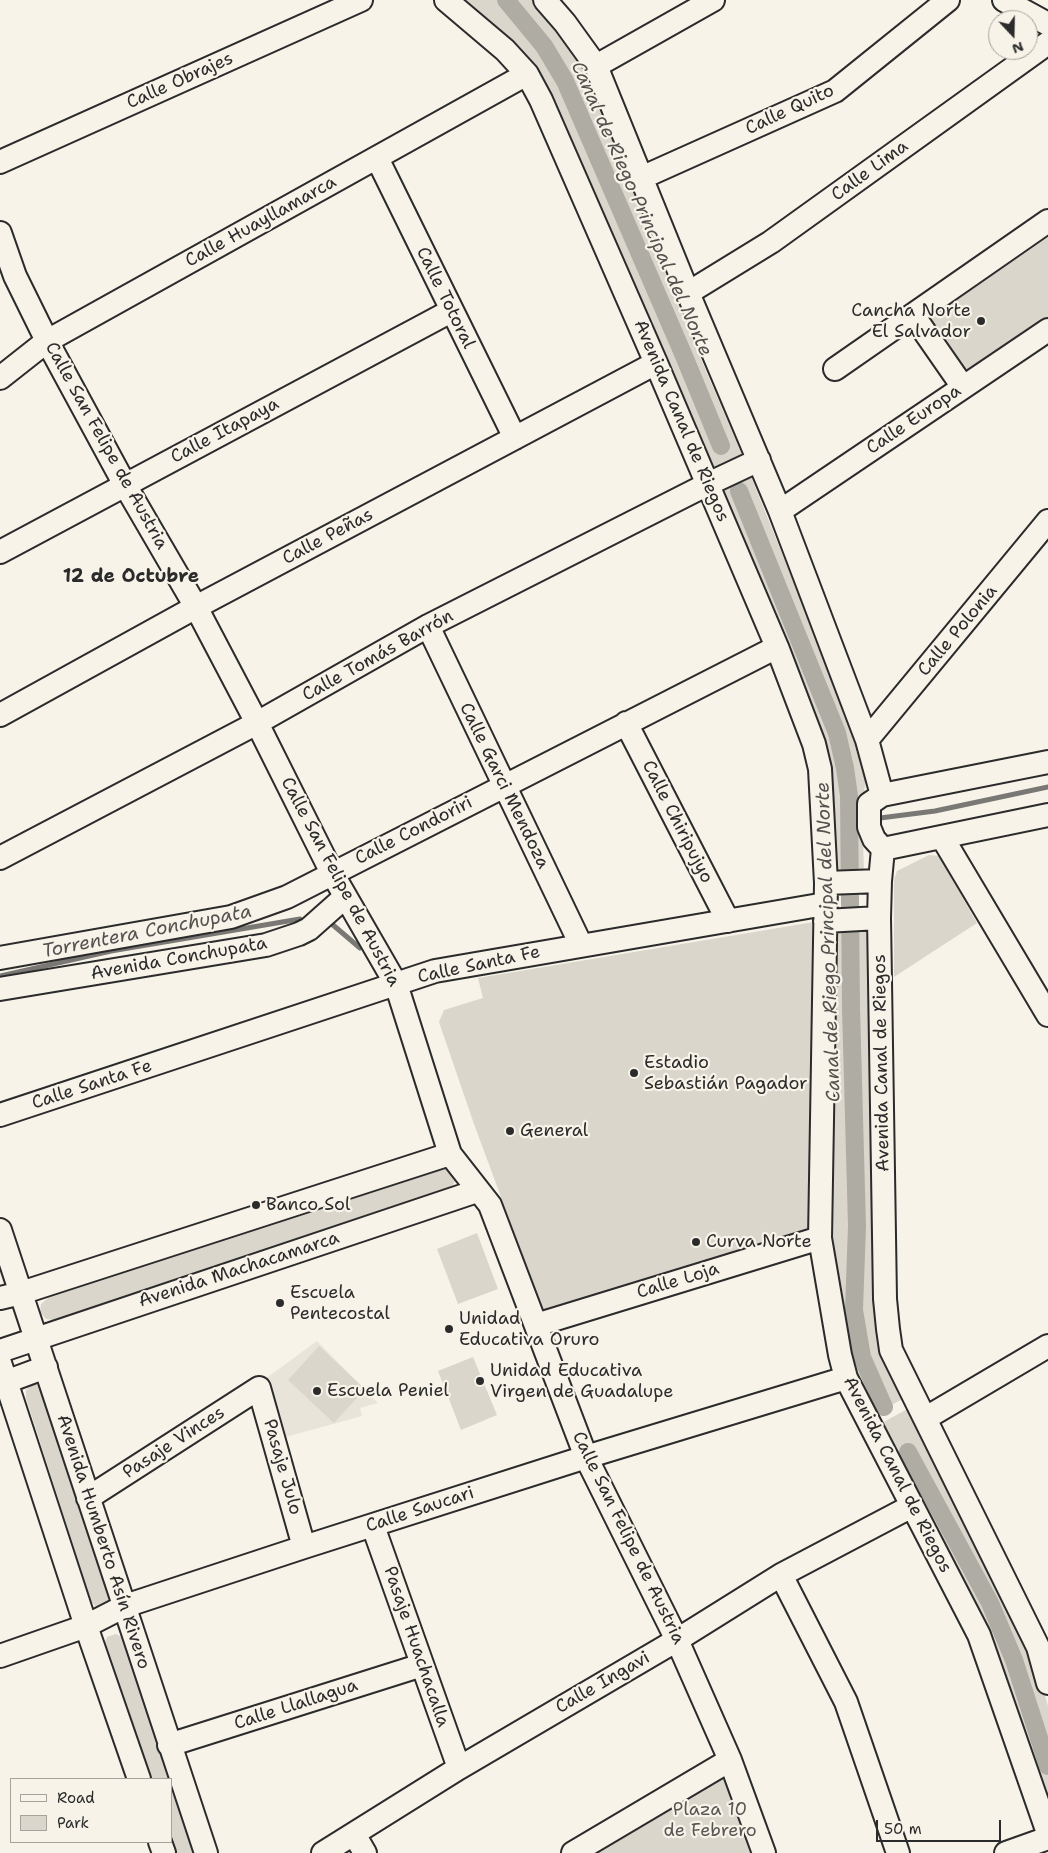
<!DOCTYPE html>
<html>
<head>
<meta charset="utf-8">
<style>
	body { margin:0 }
	#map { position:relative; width:1048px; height:1853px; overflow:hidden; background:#f7f3e8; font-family:"Shantell Sans",sans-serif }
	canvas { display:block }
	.legend { position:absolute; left:10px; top:1778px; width:162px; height:65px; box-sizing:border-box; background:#f7f3e8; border:1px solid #a5a39c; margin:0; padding:6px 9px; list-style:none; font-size:15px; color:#2b2b2b }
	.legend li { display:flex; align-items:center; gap:10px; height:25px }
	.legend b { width:25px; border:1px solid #a5a39c }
	.north { position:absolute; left:988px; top:10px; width:50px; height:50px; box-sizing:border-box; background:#f7f3e8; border:1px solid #a5a39c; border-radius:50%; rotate:159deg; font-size:14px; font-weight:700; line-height:20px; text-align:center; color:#2b2b2b }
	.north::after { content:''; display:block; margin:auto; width:18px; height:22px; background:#2b2b2b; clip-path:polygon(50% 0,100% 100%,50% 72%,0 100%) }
	.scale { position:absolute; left:876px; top:1820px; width:125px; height:22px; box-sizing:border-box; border:2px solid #2b2b2b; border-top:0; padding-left:6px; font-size:15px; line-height:18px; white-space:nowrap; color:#2b2b2b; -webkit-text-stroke:4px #f7f3e8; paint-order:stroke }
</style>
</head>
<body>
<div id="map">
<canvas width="1048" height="1853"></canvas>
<ul class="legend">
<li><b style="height:6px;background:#f7f3e8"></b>Road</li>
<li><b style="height:14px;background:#dad6cc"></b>Park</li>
</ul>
<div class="north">N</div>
<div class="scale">50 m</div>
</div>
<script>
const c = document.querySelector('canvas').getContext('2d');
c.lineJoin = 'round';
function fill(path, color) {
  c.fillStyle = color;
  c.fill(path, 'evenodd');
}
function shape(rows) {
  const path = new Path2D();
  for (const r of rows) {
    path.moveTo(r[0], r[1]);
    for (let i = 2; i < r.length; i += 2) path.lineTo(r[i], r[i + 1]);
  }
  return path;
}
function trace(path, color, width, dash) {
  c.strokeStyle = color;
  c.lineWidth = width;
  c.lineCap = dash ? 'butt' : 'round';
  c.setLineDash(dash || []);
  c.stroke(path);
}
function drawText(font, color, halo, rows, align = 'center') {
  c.font = font + ' "Shantell Sans",sans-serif';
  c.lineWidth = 4.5;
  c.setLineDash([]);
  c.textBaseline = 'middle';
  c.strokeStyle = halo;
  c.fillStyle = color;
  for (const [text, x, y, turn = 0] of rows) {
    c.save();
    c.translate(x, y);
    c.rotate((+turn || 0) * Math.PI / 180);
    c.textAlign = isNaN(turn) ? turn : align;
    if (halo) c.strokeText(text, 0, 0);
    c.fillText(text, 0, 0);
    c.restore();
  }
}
fill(shape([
	[317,1341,378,1403,360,1408,362,1416,282,1438,265,1379]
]), '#e8e4da');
fill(shape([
	[460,0,532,0,583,64,674,296,742,455,713,469,547,91],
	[1048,231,1048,318,963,377,922,318],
	[750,474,852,728,866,780,862,805,864,874,833,874,830,772,721,488],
	[929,855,939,856,977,923,894,977,894,880,897,871],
	[814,922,810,1232,545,1316,474,1124,439,1022,444,1010,483,998,478,978],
	[869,927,877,1336,887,1368,903,1399,872,1415,853,1376,843,1338,831,1231,834,929],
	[445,1169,449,1170,455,1177,455,1181,451,1189,447,1191,54,1320,46,1319,40,1312,41,1304,48,1298],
	[477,1233,498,1289,458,1304,437,1249],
	[319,1346,365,1389,334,1423,288,1380],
	[473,1357,497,1415,461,1430,438,1371],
	[32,1385,40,1385,111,1598,110,1602,100,1607,96,1607,91,1601,26,1398,26,1390],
	[911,1407,1032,1653,1048,1706,1048,1806,880,1424],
	[116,1634,124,1638,198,1853,173,1853,171,1842,171,1779,148,1779,104,1645,107,1637],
	[723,1777,728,1779,756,1853,596,1853,718,1779]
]), '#dad6cc');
trace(shape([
	[880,818,935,811,1048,787],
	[333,925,360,948],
	[0,976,111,951,300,919]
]), '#7a7874', 5);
trace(shape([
	[506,0,544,46,565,81,684,356,721,446],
	[739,491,837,733,845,768,849,796,851,1008,857,1226,854,1310,862,1357,884,1407],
	[908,1452,990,1603,1014,1660,1048,1766]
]), '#afaca4', 18);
const minor = shape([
	[446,0,505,50,527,74,541,100,656,363,777,647,814,744,820,769,826,883,820,1238,840,1355,846,1378,979,1635,1048,1833],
	[545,0,565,23,596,66,688,293,780,511,867,740,882,795],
	[1004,0,1048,24],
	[596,66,713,0],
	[377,158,515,438],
	[0,162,361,0],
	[641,178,835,91,948,0],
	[0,233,15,276,47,341,125,485,196,607,257,723,332,873,396,984,450,1154,490,1205,586,1457,677,1640,730,1760,764,1853],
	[688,293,771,242,1048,43],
	[913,315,963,387],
	[835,369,1048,221],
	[0,378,47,341,527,74],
	[780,511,1048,330],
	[0,552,451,311],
	[428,626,581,945],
	[0,715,196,607,656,363],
	[626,723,728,921],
	[867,740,1048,521],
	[1048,762,882,795,869,804,869,827,874,839,883,849,880,881,879,918,885,1299,888,1329,891,1350,1038,1647,1048,1683],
	[942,837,1048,1015],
	[883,849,1048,815],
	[0,858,257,723,428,626,708,484,759,460],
	[826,883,880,881],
	[825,921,879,918],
	[0,958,231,917,287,897,777,647],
	[0,989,266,945,299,934,309,929,345,897],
	[0,1115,435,971,825,904],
	[0,1230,206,1853],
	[0,1298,21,1293,450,1154],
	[536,1325,820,1238],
	[0,1351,477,1191],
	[0,1363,86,1626,139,1779],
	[0,1384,46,1367],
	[926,1418,1048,1346],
	[88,1498,259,1388,304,1547],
	[373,1526,459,1768],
	[781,1575,846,1702,898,1853],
	[0,1656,86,1626,125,1606,304,1547,586,1457,846,1378],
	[169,1745,422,1665],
	[354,1834,365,1853],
	[160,1842,164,1853],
	[323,1853,459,1768,677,1640,781,1575,912,1506],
	[573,1853,730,1760],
	[1006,1853,1048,1838]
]);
trace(minor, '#2b2b2b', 26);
trace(minor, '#f7f3e8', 22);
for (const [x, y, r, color] of [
	[981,321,5,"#2b2b2b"],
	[634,1073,5,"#2b2b2b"],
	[510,1131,5,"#2b2b2b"],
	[256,1205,5,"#2b2b2b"],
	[696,1242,5,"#2b2b2b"],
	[280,1303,5,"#2b2b2b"],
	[449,1329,5,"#2b2b2b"],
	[480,1381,5,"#2b2b2b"],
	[317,1391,5,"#2b2b2b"]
]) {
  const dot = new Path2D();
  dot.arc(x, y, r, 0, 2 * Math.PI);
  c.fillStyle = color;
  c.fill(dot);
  trace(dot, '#f7f3e8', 2);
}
drawText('18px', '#2b2b2b', '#f7f3e8', [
	["Calle Obrajes",180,81,-24],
	["Calle Quito",790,110,-25],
	["Calle Lima",870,171,-36],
	["Calle Huayllamarca",261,222,-29],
	["Calle Totoral",445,298,64],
	["Calle Europa",914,420,-34],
	["Avenida Canal de Riegos",681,421,67],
	["Calle Itapaya",225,431,-28],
	["Calle San Felipe de Austria",106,446,61],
	["Calle Peñas",328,537,-28],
	["Calle Polonia",958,631,-50],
	["Calle Tomás Barrón",378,656,-29],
	["Calle Garci Mendoza",504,786,64],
	["Calle Chiripujyo",677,822,63],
	["Calle Condoriri",414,831,-27],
	["Calle San Felipe de Austria",340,882,62],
	["Avenida Conchupata",179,959,-10],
	["Calle Santa Fe",479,965,-12],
	["Avenida Canal de Riegos",882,1063,-91],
	["Calle Santa Fe",92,1085,-18],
	["Avenida Machacamarca",239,1270,-18],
	["Calle Loja",678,1281,-17],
	["Pasaje Vinces",174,1443,-33],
	["Pasaje Julo",282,1467,74],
	["Avenida Canal de Riegos",897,1475,63],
	["Calle Saucari",420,1510,-18],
	["Calle San Felipe de Austria",628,1538,64],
	["Avenida Humberto Asín Rivero",103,1542,72],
	["Pasaje Huachacalla",416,1647,71],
	["Calle Ingavi",603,1683,-30],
	["Calle Llallagua",296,1705,-18]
]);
drawText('18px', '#2b2b2b', '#f7f3e8', [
	["Cancha Norte",971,311,"right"],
	["El Salvador",971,332,"right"],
	["Estadio",644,1063],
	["Sebastián Pagador",644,1084],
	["General",520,1131],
	["Banco Sol",266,1205],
	["Curva Norte",706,1242],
	["Escuela",290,1293],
	["Pentecostal",290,1314],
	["Unidad",459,1319],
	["Educativa Oruro",459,1340],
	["Unidad Educativa",490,1371],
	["Virgen de Guadalupe",490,1392],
	["Escuela Peniel",327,1391]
], 'left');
drawText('18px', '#575653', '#f7f3e8', [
	["Plaza 10",710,1810],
	["de Febrero",710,1831]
]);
drawText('italic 19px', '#53524f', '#f7f3e8', [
	["Canal de Riego Principal del Norte",641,209,66],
	["Torrentera Conchupata",147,932,-11],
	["Canal de Riego Principal del Norte",829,942,-92]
]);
drawText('bold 19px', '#2b2b2b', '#f7f3e8', [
	["12 de Octubre",131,577]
]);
</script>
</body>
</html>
